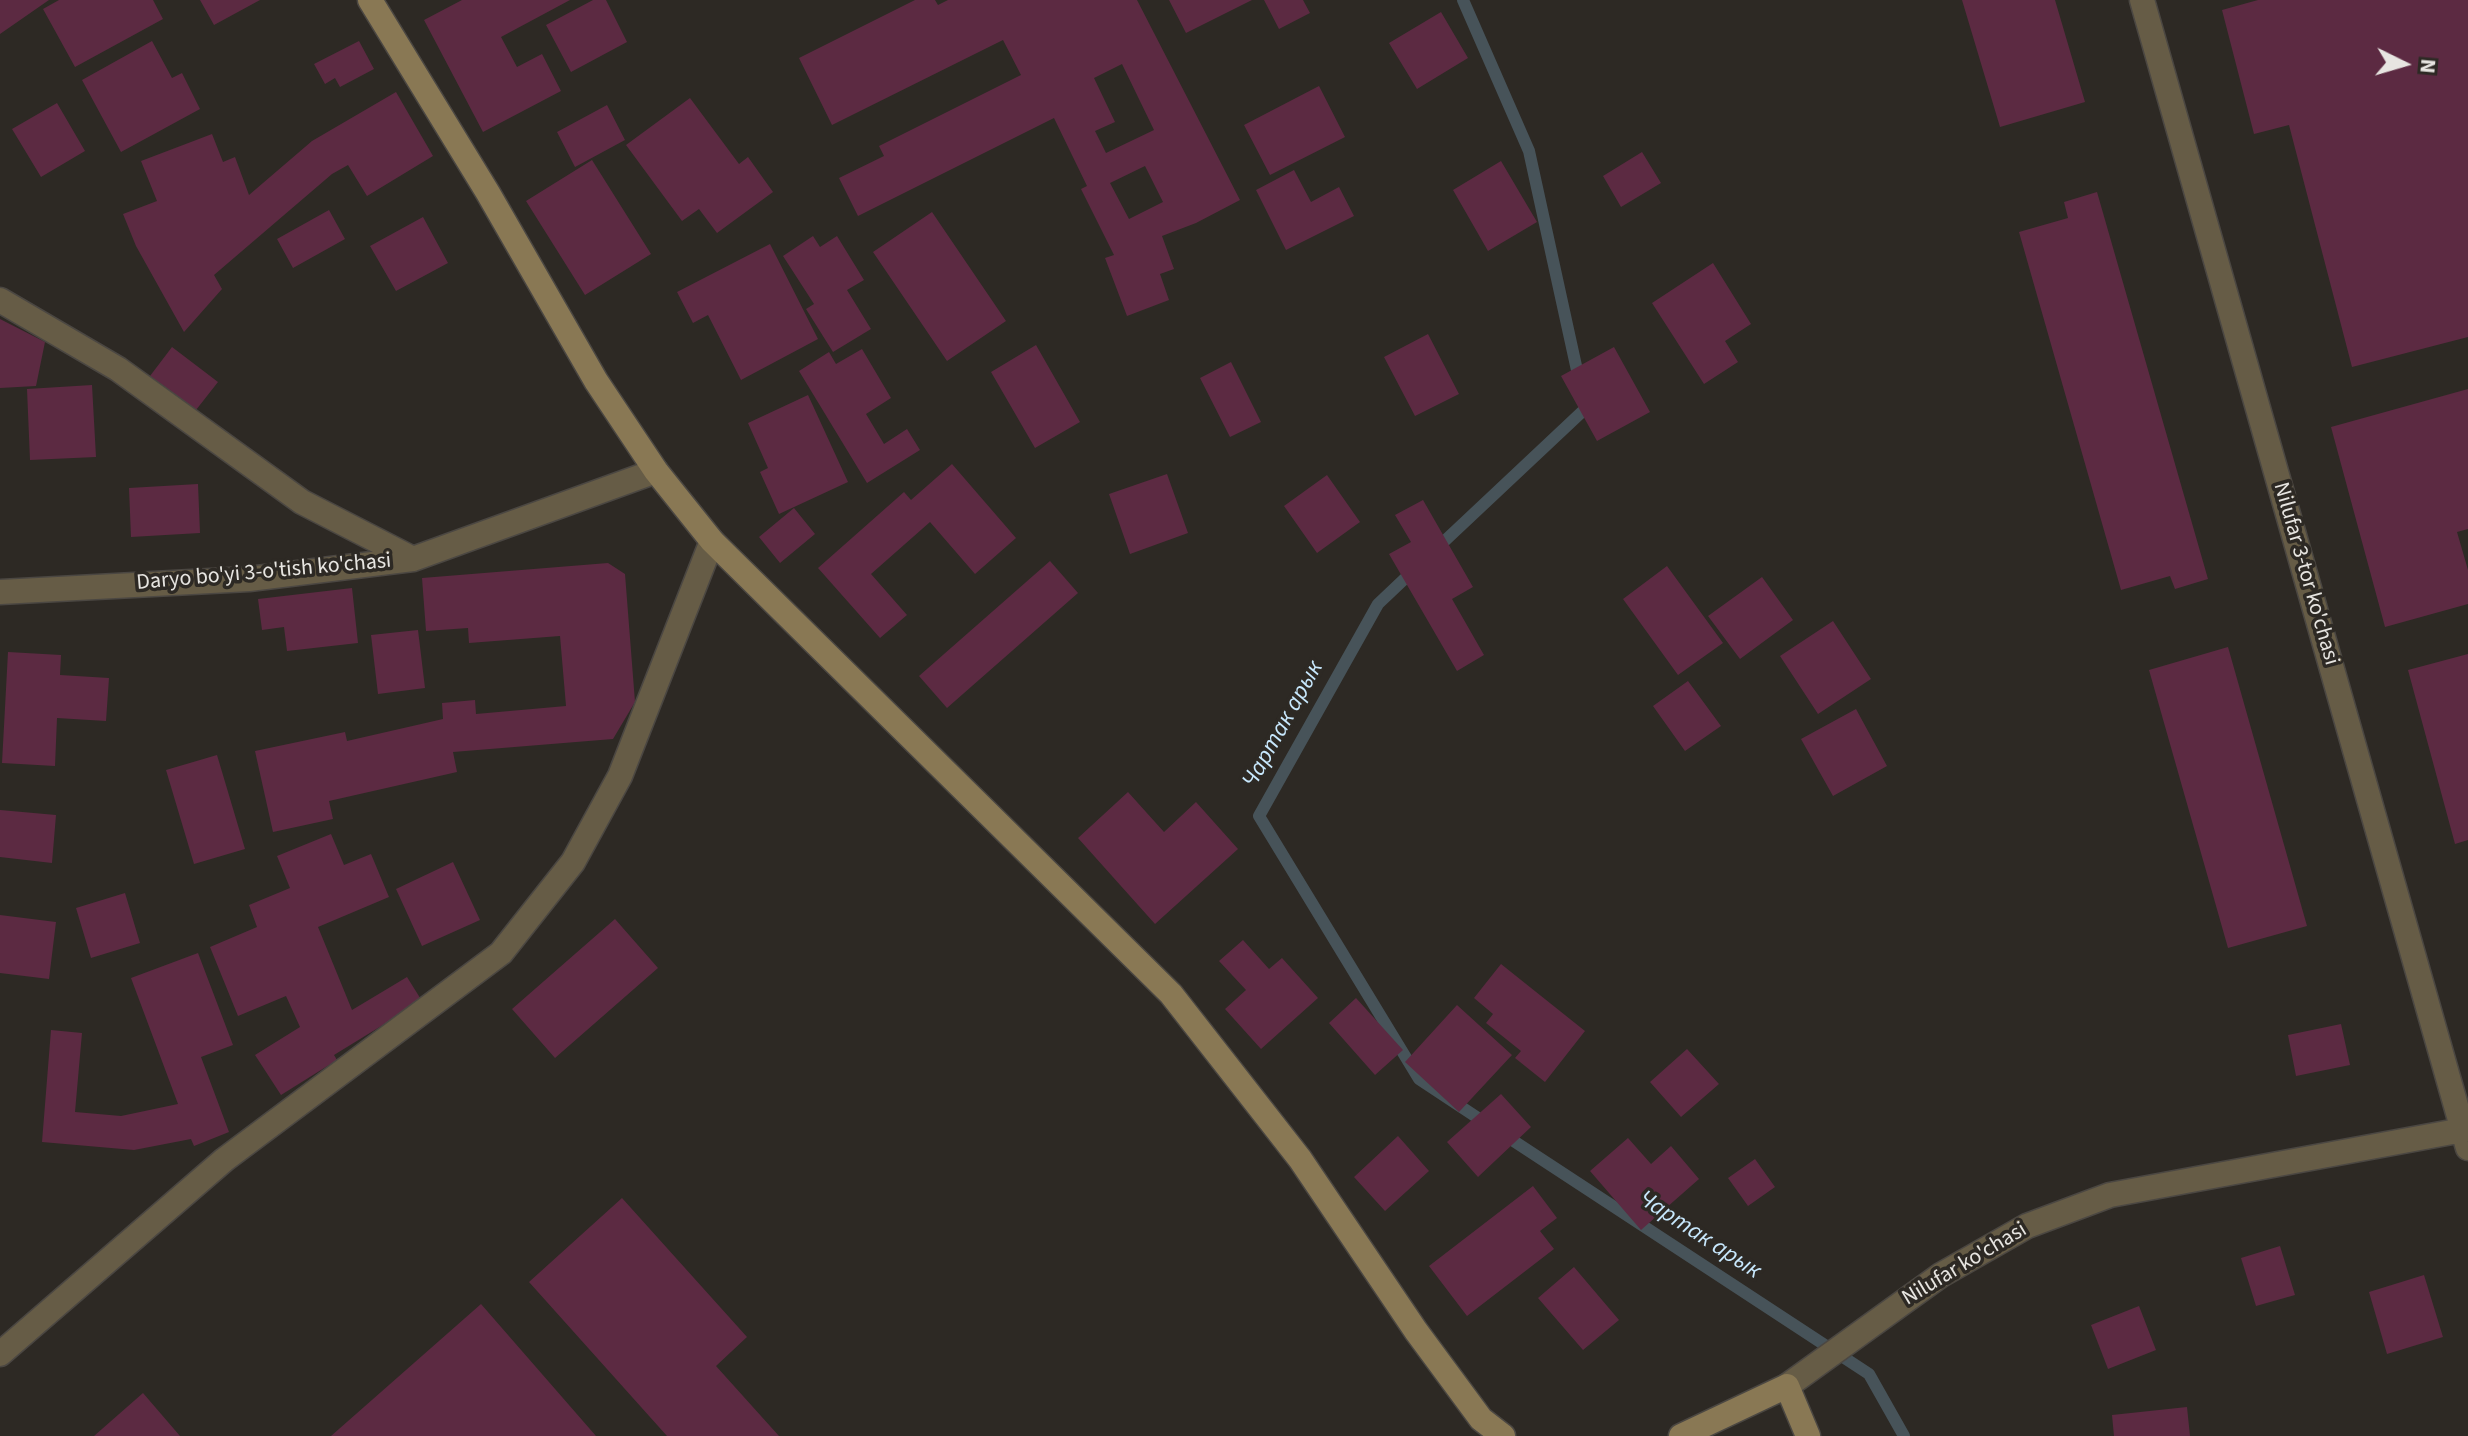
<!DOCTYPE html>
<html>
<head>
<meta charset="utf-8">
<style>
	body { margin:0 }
	#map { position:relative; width:2468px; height:1436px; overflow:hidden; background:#2d2924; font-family:"Source Sans 3",sans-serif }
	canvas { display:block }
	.north { position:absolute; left:2364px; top:24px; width:80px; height:80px; -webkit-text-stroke:6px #2d2924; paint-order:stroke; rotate:95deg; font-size:22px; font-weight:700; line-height:32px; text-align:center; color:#e7e5e1 }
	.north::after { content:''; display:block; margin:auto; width:28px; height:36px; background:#e7e5e1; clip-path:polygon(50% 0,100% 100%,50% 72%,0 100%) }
</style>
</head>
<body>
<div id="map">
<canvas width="2468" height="1436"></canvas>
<div class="north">N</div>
</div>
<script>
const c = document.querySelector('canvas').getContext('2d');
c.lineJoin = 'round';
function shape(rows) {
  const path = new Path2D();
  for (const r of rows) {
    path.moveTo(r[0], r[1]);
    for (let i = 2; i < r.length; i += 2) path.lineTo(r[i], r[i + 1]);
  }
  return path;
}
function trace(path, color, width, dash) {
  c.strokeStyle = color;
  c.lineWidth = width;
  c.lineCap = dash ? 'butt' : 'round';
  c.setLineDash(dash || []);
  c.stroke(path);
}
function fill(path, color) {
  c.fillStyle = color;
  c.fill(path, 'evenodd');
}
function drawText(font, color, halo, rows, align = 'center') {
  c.font = font + ' "Source Sans 3",sans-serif';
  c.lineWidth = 7;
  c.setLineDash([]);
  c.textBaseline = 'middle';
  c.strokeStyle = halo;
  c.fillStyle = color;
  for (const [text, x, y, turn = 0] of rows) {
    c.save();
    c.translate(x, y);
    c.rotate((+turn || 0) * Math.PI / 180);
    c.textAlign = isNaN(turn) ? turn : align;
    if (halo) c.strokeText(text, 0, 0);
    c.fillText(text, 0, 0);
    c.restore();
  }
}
trace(shape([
	[1463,0,1529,151,1580,384],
	[1435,550,1585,409,1584,402],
	[1416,568,1378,604,1259,816,1419,1079,1487,1124],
	[1503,1134,1869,1374,1904,1436]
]), '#475359', 12);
fill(shape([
	[0,0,49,0,0,34],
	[59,0,153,0,163,19,75,67,43,9],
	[200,0,260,0,214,25],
	[462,0,570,0,501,37,517,67,542,54,561,91,483,132,424,20],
	[593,0,606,0,627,42,571,72,546,25],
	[915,0,935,0,938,5,948,0,1137,0,1240,200,1196,223,1162,236,1174,269,1160,274,1169,300,1127,316,1105,258,1114,255,1081,189,1087,186,1054,118,858,216,839,178,884,156,879,146,1021,75,1003,40,832,125,799,58],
	[1122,64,1154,130,1106,153,1095,131,1115,122,1094,78],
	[1145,166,1163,202,1129,219,1110,183],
	[1169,0,1252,0,1186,33],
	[1264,0,1303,0,1310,13,1279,29],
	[1962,0,2055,0,2085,102,2000,127],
	[2258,0,2468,0,2468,337,2352,367,2289,125,2254,134,2222,10],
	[1441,12,1468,58,1417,89,1389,43],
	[152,41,172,78,182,73,200,109,121,152,82,80],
	[359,41,374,69,340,87,335,78,325,84,314,64],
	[1319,86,1345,137,1270,175,1244,125],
	[396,92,433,156,367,196,348,165,332,174,214,275,222,289,184,332,136,246,123,214,157,201,141,161,212,134,223,162,235,157,249,195,312,141],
	[690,98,739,164,748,157,773,192,717,233,699,209,682,221,626,145],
	[57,103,85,151,41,177,12,129],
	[607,105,625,140,575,167,557,132],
	[1642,152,1661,183,1621,207,1603,176],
	[592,160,651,254,585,295,526,201],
	[1501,161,1537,222,1488,251,1453,190],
	[1294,170,1311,202,1339,187,1354,216,1286,250,1256,190],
	[2097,192,2208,579,2175,589,2170,576,2121,590,2019,232,2068,218,2064,202],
	[329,210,345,239,293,268,277,239],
	[932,212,1006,321,947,361,873,252],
	[423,217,448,263,396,291,370,246],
	[813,236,820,247,837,236,864,280,847,290,871,329,833,352,806,309,814,304,783,256],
	[770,244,818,339,741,380,708,315,693,323,677,292],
	[1713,263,1751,324,1725,341,1738,362,1704,384,1652,303],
	[0,319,45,342,36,386,0,388],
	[1428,334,1459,394,1415,416,1384,357],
	[1036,345,1080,422,1035,448,991,372],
	[172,347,218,382,196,410,150,376],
	[1614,347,1650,412,1597,441,1561,376],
	[862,349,891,398,866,414,884,444,907,429,920,450,867,483,799,371,829,352,836,364],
	[1231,362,1261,422,1230,437,1200,378],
	[92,385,96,457,30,460,27,389],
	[2468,389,2468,529,2457,532,2468,570,2468,604,2385,627,2331,427],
	[808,395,848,482,779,514,760,472,768,468,748,423],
	[952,464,1016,538,975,574,930,522,871,574,907,615,880,638,818,568,904,492,911,500],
	[1167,474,1188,533,1130,554,1109,494],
	[1327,475,1360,522,1317,553,1284,506],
	[198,484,200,533,131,537,129,488],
	[1423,500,1473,587,1452,599,1484,655,1457,671,1389,554,1411,542,1395,515],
	[794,508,815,534,780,563,759,537],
	[1050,561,1078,593,947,708,919,676],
	[608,563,625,574,635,702,613,739,453,752,457,772,329,801,333,819,273,832,255,751,345,732,347,741,443,719,442,703,475,700,476,714,566,706,560,636,469,643,468,628,426,631,422,578],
	[1667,566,1723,643,1678,675,1623,599],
	[1762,577,1793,620,1740,659,1708,616],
	[352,588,358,643,287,651,284,627,262,630,258,599],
	[1833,621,1871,679,1818,714,1780,656],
	[418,630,425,688,378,694,371,635],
	[2228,647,2307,926,2228,948,2149,670],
	[8,652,61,655,60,675,109,678,106,721,57,718,55,766,2,763],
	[2468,654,2468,840,2455,844,2408,670],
	[1688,681,1721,726,1685,751,1653,706],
	[1856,709,1887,766,1833,796,1801,739],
	[217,755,245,849,194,864,166,770],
	[1128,792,1164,832,1196,802,1238,849,1155,924,1078,838],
	[0,810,56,815,52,863,0,857],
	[331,834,344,865,371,854,389,897,318,927,352,1010,407,977,422,1001,334,1055,337,1060,281,1095,255,1055,300,1027,286,996,238,1016,210,947,257,927,249,905,290,888,277,856],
	[453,862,480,920,422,946,396,889],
	[125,893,140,943,91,958,76,908],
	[0,915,56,922,49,979,0,973],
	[615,919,658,968,555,1058,512,1009],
	[1243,940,1269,969,1282,958,1318,998,1261,1049,1225,1009,1246,990,1219,961],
	[198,953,233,1045,201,1057,229,1132,194,1146,191,1139,134,1150,42,1142,51,1030,82,1033,75,1112,121,1116,178,1104,131,978],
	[1501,964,1585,1031,1545,1082,1515,1058,1521,1051,1486,1023,1493,1014,1474,998],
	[1356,998,1403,1050,1375,1075,1329,1023],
	[1457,1005,1512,1055,1459,1112,1405,1062],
	[2341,1024,2350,1065,2296,1076,2288,1035],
	[1687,1049,1719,1084,1681,1117,1650,1082],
	[1501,1094,1531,1127,1478,1177,1447,1142],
	[1398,1136,1429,1171,1385,1211,1354,1177],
	[1628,1138,1651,1164,1671,1146,1699,1179,1641,1230,1590,1171],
	[1755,1159,1775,1187,1748,1206,1728,1178],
	[1533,1186,1557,1218,1540,1231,1554,1249,1467,1316,1429,1266],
	[622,1198,747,1337,716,1366,779,1436,667,1436,529,1282],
	[2280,1246,2295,1295,2256,1306,2241,1258],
	[1574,1267,1619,1320,1583,1350,1538,1298],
	[2424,1275,2443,1337,2387,1354,2369,1292],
	[481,1304,596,1436,331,1436],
	[2139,1306,2156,1350,2108,1369,2091,1325],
	[143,1393,180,1436,94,1436],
	[2187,1407,2190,1436,2114,1436,2112,1415]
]), '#5c2a42');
const street = shape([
	[2142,0,2468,1148],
	[0,300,118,369,302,502,413,559],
	[0,592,249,579,413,559,656,471],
	[0,1354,224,1160,501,953,573,862,620,776,712,541],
	[1787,1386,1941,1275,2027,1226,2110,1195,2468,1129]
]);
const secondary = shape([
	[370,0,488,193,596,381,656,471,712,541,1171,994,1300,1159,1416,1331,1481,1419,1503,1436],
	[1681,1436,1787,1386,1808,1436]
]);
trace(street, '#4b4742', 27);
trace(secondary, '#4b4742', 27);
trace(street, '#665c46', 24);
trace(secondary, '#897854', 24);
drawText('22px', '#e7e5e1', '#2d2924', [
	["Daryo bo'yi 3-o'tish ko'chasi",264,573,-5],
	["Nilufar 3-tor ko'chasi",2305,574,74],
	["Nilufar ko'chasi",1965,1265,-31]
]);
drawText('italic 24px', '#c8e8fd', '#2d2924', [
	["Чартак арык",1284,725,-61],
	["Чартак арык",1699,1236,33]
]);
</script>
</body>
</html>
